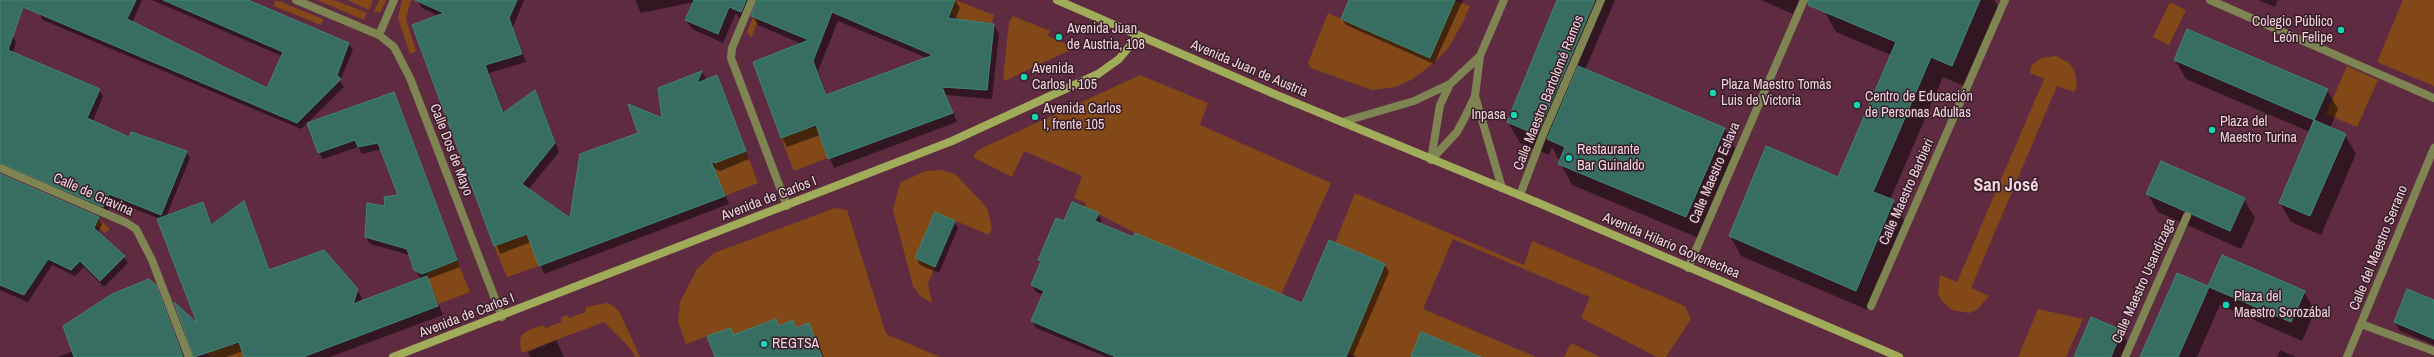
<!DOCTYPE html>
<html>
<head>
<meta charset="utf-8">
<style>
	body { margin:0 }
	canvas { display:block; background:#5e2b40 }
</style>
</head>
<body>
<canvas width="2434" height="357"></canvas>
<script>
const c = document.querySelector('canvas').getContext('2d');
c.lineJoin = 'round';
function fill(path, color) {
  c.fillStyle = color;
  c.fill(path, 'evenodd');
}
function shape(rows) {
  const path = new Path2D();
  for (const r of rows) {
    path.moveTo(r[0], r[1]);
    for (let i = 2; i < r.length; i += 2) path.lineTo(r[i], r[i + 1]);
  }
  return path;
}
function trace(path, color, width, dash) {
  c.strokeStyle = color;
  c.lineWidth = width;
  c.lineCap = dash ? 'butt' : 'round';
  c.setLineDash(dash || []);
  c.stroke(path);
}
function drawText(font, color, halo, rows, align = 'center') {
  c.font = font + ' "Archivo Narrow",sans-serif';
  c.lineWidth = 3;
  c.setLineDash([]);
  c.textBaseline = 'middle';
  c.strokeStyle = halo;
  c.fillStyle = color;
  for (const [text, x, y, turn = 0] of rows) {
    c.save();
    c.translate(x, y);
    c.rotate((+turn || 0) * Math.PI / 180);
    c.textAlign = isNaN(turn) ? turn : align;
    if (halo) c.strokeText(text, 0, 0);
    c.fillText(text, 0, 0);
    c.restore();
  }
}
fill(shape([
	[276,0,323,19,321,25,274,6],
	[317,0,334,0,367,13,364,20],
	[347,0,373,0,369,10],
	[379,0,386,0,380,13,374,11],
	[402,0,411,0,406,19,416,51,410,54,398,18],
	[760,0,767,0,751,38,747,32],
	[955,0,994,15,992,23,962,20,949,14],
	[2403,0,2434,0,2434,86,2377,62],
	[1455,1,1470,6,1463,22,1449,47,1435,62,1413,79,1396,87,1372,90,1311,68,1308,63,1328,13,1430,58],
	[2170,2,2186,10,2169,45,2153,37],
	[1013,16,1050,31,1048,36,1066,44,1070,39,1076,41,1078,44,1076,47,1005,81,1003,79,1009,22],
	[2056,56,2069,63,2074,70,2077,83,2076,89,2074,92,2057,86,1971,288,1989,296,1977,310,1969,313,1952,310,1941,300,1938,293,1940,275,1957,282,2044,79,2030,73,2031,66,2041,58],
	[2347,66,2378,80,2357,127,2326,114],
	[1140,75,1208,103,1200,125,1331,183,1281,295,1135,233,1085,207,1086,203,1074,198,1082,176,1024,151,1012,177,973,157,978,150],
	[808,128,817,128,827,158,794,171,781,138],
	[746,151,758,183,725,196,714,168,715,163],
	[940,170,955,174,981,201,988,211,992,228,989,235,935,212,915,258,935,267,928,284,932,303,920,296,913,286,893,210,900,183,925,171],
	[82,187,127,206,124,212,79,194],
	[1355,193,1524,265,1532,241,1685,306,1691,319,1666,357,1657,357,1581,318,1590,297,1453,239,1423,309,1536,357,1481,357,1422,332,1411,357,1358,357,1348,353,1385,264,1335,243],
	[835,208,847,210,886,334,940,357,822,357,809,323,796,328,793,320,778,326,775,319,733,335,730,328,686,344,678,322,680,302,697,269,714,253],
	[95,218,101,221,110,229,105,233,93,223],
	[525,235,528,237,539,266,507,277,494,246],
	[457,260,470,292,438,304,427,276,428,271],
	[607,303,615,307,620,313,640,357,635,357,630,348,604,322,522,353,520,345,521,336,527,331,543,325,546,328,561,322,561,318,566,315,570,318,585,312,586,307],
	[2038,309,2083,319,2066,357,2018,357],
	[1571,343,1600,357,1564,357],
	[233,344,240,346,244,357,209,357,207,353]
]), '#824818');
fill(shape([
	[39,0,142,0,132,23,267,89,282,56,152,0,246,0,349,44,353,50,340,81,344,87,301,129,43,20,39,13],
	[417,0,524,0,513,27,526,62,489,73,504,113,535,92,539,99,559,152,528,190,571,220,639,134,663,120,659,89,702,72,707,80,716,77,749,159,720,171,714,168,729,204,544,274,531,242,500,254,413,25,439,16,422,8],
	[635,0,955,0,960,8,955,20,994,25,999,34,992,99,946,95,957,122,834,168,820,135,787,147,782,138,754,62,802,44,758,25,752,16,757,5,752,7,746,21,739,18,736,13,723,43,692,29,686,20,694,2,641,13],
	[838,21,927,58,827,95,818,71],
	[1350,0,1463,0,1434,64,1346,25,1342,19],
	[1559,0,1615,0,1585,70,1724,128,1736,150,1699,238,1572,185,1552,147,1549,155,1520,143,1508,122],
	[1761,0,1799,0,1793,14],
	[1830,0,1994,0,1998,6,1964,86,1943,77,1890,200,1893,201,1905,222,1868,310,1741,256,1730,236,1838,178,1891,55,1836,32,1825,12],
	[2258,0,2278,0,2275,7],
	[0,29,12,35,16,42,13,53,99,90,103,96,93,121,129,138,186,152,190,158,166,217,202,203,212,226,244,203,270,271,357,289,362,298,361,302,424,279,419,276,410,255,370,244,366,237,387,208,400,196,382,149,362,154,358,147,323,159,319,153,394,94,460,267,428,279,443,315,330,357,245,357,243,351,226,357,195,357,176,305,199,327,160,219,112,200,107,213,0,170],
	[2175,60,2327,90,2338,109,2330,128,2345,135,2356,154,2321,235,2291,222,2280,203,2310,132,2186,79],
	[0,175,98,218,102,224,98,233,124,257,128,263,104,287,84,267,75,276,52,265,28,302,0,290],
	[2147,193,2244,199,2255,218,2241,249,2158,212],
	[1098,214,1102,221,1100,224,1303,304,1329,242,1385,265,1389,272,1353,356,1355,357,1106,357,1036,328,1032,321,1044,295,1036,292,1032,285,1041,264,1039,260,1065,223],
	[954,221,958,228,939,273,920,265,916,258],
	[2222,257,2304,292,2315,311,2302,341,2220,305,2197,357,2143,357,2178,274,2209,288],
	[155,286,184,357,58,357,73,351],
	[2434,301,2434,345,2400,331,2395,322],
	[775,320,779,327,793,321,797,328,809,324,824,357,716,357,730,329,734,336],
	[2121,331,2132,350,2129,357,2075,357],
	[556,340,564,357,530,357,528,352],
	[2280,350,2296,357,2277,357]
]), '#0007');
const building = shape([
	[0,0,136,0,127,19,267,88,283,52,163,0,248,0,349,43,337,75,341,79,297,123,23,7,8,50,100,89,87,118,129,137,131,132,187,151,161,215,109,194,103,207,0,163,0,0],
	[415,0,517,0,509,18,522,54,485,65,503,113,535,90,555,143,522,184,570,218,580,154,638,133,628,104,662,118,658,88,702,71,697,83,717,75,746,151,715,163,711,161,725,196,539,266,527,234,494,246,412,25,444,13,415,0],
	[694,0,746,0,741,12,729,7,718,34,685,20,694,0],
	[757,0,955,0,948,18,994,24,987,90,942,87,953,113,828,159,816,125,781,138,753,62,809,40,751,16,757,0],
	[832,12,876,31,933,55,826,95,813,61,832,12],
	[1349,0,1455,0,1430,58,1341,19,1349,0],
	[1557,0,1595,0,1537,135,1507,122,1557,0],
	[1809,0,1980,0,1952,66,1931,57,1873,192,1894,200,1856,291,1729,236,1766,146,1838,177,1896,42,1808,5,1809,0],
	[2187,29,2328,89,2314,120,2174,60,2187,29],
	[1578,66,1725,128,1686,217,1558,164,1565,147,1547,139,1578,66],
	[394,92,457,260,422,274,414,270,407,249,365,237,367,203,385,206,384,197,398,195,378,143,358,147,355,140,318,153,307,123,394,92],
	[2314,120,2346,134,2310,216,2279,203,2314,120],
	[2161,161,2245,198,2230,231,2146,194,2161,161],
	[0,174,99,217,94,228,125,256,100,281,80,261,71,270,48,259,24,295,0,285,0,174],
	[244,201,269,270,324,250,358,289,353,304,427,276,438,306,303,357,244,357,239,342,194,357,174,302,197,323,157,219,203,202,211,225,244,201],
	[1072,202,1099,213,1095,221,1133,237,1135,233,1302,303,1329,240,1385,264,1346,357,1116,357,1031,321,1044,291,1031,285,1041,261,1038,260,1056,218,1064,221,1072,202],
	[935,212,955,221,935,267,915,258,935,212],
	[2222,255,2305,291,2291,322,2209,287,2178,357,2140,357,2177,273,2208,286,2222,255],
	[149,279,156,285,183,357,74,357,63,326,112,294,149,279],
	[2407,289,2434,300,2434,339,2394,322,2407,289],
	[2091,317,2122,330,2111,357,2074,357,2091,317],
	[776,319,778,326,793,320,796,328,809,323,822,357,715,357,707,336,731,328,733,335,776,319],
	[1421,332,1481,357,1411,357,1421,332]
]);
fill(building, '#376e61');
trace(building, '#3d8776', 1);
trace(shape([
	[296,0,379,35],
	[394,0,379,35,394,47,410,78,502,317],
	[752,0,732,48,731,58,787,206],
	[2210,0,2434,98],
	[1475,96,1502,188],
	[1342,122,1414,101,1450,84,1480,56],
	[1431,160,1457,132,1465,117,1475,96,1480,56,1504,0],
	[1431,160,1440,105,1450,84],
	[0,168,127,223,136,229,152,260,189,357],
	[1520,195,1542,137,1601,0],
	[1688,268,1804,0],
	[1871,306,2005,0],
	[2361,324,2434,351],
	[2125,357,2187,216],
	[2347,357,2434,148]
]), '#7e8553', 8);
trace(shape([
	[1057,0,1279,96,1541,204,1899,357],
	[393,357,952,141,1098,74,1119,59,1138,36]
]), '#a1ac5a', 8);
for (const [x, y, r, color] of [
	[2341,30,4,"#14d5b3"],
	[1059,37,4,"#14d5b3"],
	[1024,77,4,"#14d5b3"],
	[1713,93,4,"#14d5b3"],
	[1857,105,4,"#14d5b3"],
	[1514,115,4,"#14d5b3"],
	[1035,117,4,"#14d5b3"],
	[2212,130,4,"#14d5b3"],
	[1569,158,4,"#14d5b3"],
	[2226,305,4,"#14d5b3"],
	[764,344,4,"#14d5b3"]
]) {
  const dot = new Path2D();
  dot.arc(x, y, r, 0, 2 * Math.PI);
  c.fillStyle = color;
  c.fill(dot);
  trace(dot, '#341d26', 1.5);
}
drawText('14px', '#f4d3de', '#341d26', [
	["Colegio Público",2333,22,"right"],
	["León Felipe",2333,38,"right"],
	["Avenida Juan",1067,29],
	["de Austria, 108",1067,45],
	["Avenida",1032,69],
	["Carlos I, 105",1032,85],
	["Plaza Maestro Tomás",1721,85],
	["Luis de Victoria",1721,101],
	["Centro de Educación",1865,97],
	["de Personas Adultas",1865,113],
	["Avenida Carlos",1043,109],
	["I, frente 105",1043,125],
	["Inpasa",1506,115,"right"],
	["Plaza del",2220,122],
	["Maestro Turina",2220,138],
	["Restaurante",1577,150],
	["Bar Guinaldo",1577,166],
	["Plaza del",2234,297],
	["Maestro Sorozábal",2234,313],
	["REGTSA",772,344]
], 'left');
drawText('14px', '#f4d3de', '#341d26', [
	["Avenida Juan de Austria",1249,69,23],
	["Calle Maestro Bartolomé Ramos",1549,93,-68],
	["Calle Dos de Mayo",451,150,69],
	["Calle Maestro Eslava",1715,173,-67],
	["Calle Maestro Barbieri",1907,192,-66],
	["Calle de Gravina",93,195,24],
	["Avenida de Carlos I",769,199,-21],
	["Avenida Hilario Goyenechea",1671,246,23],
	["Calle del Maestro Serrano",2379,248,-68],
	["Calle Maestro Usandizaga",2144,281,-66],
	["Avenida de Carlos I",467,316,-21]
]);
drawText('bold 18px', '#f4d3de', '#341d26', [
	["San José",2006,186]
]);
</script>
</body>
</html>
